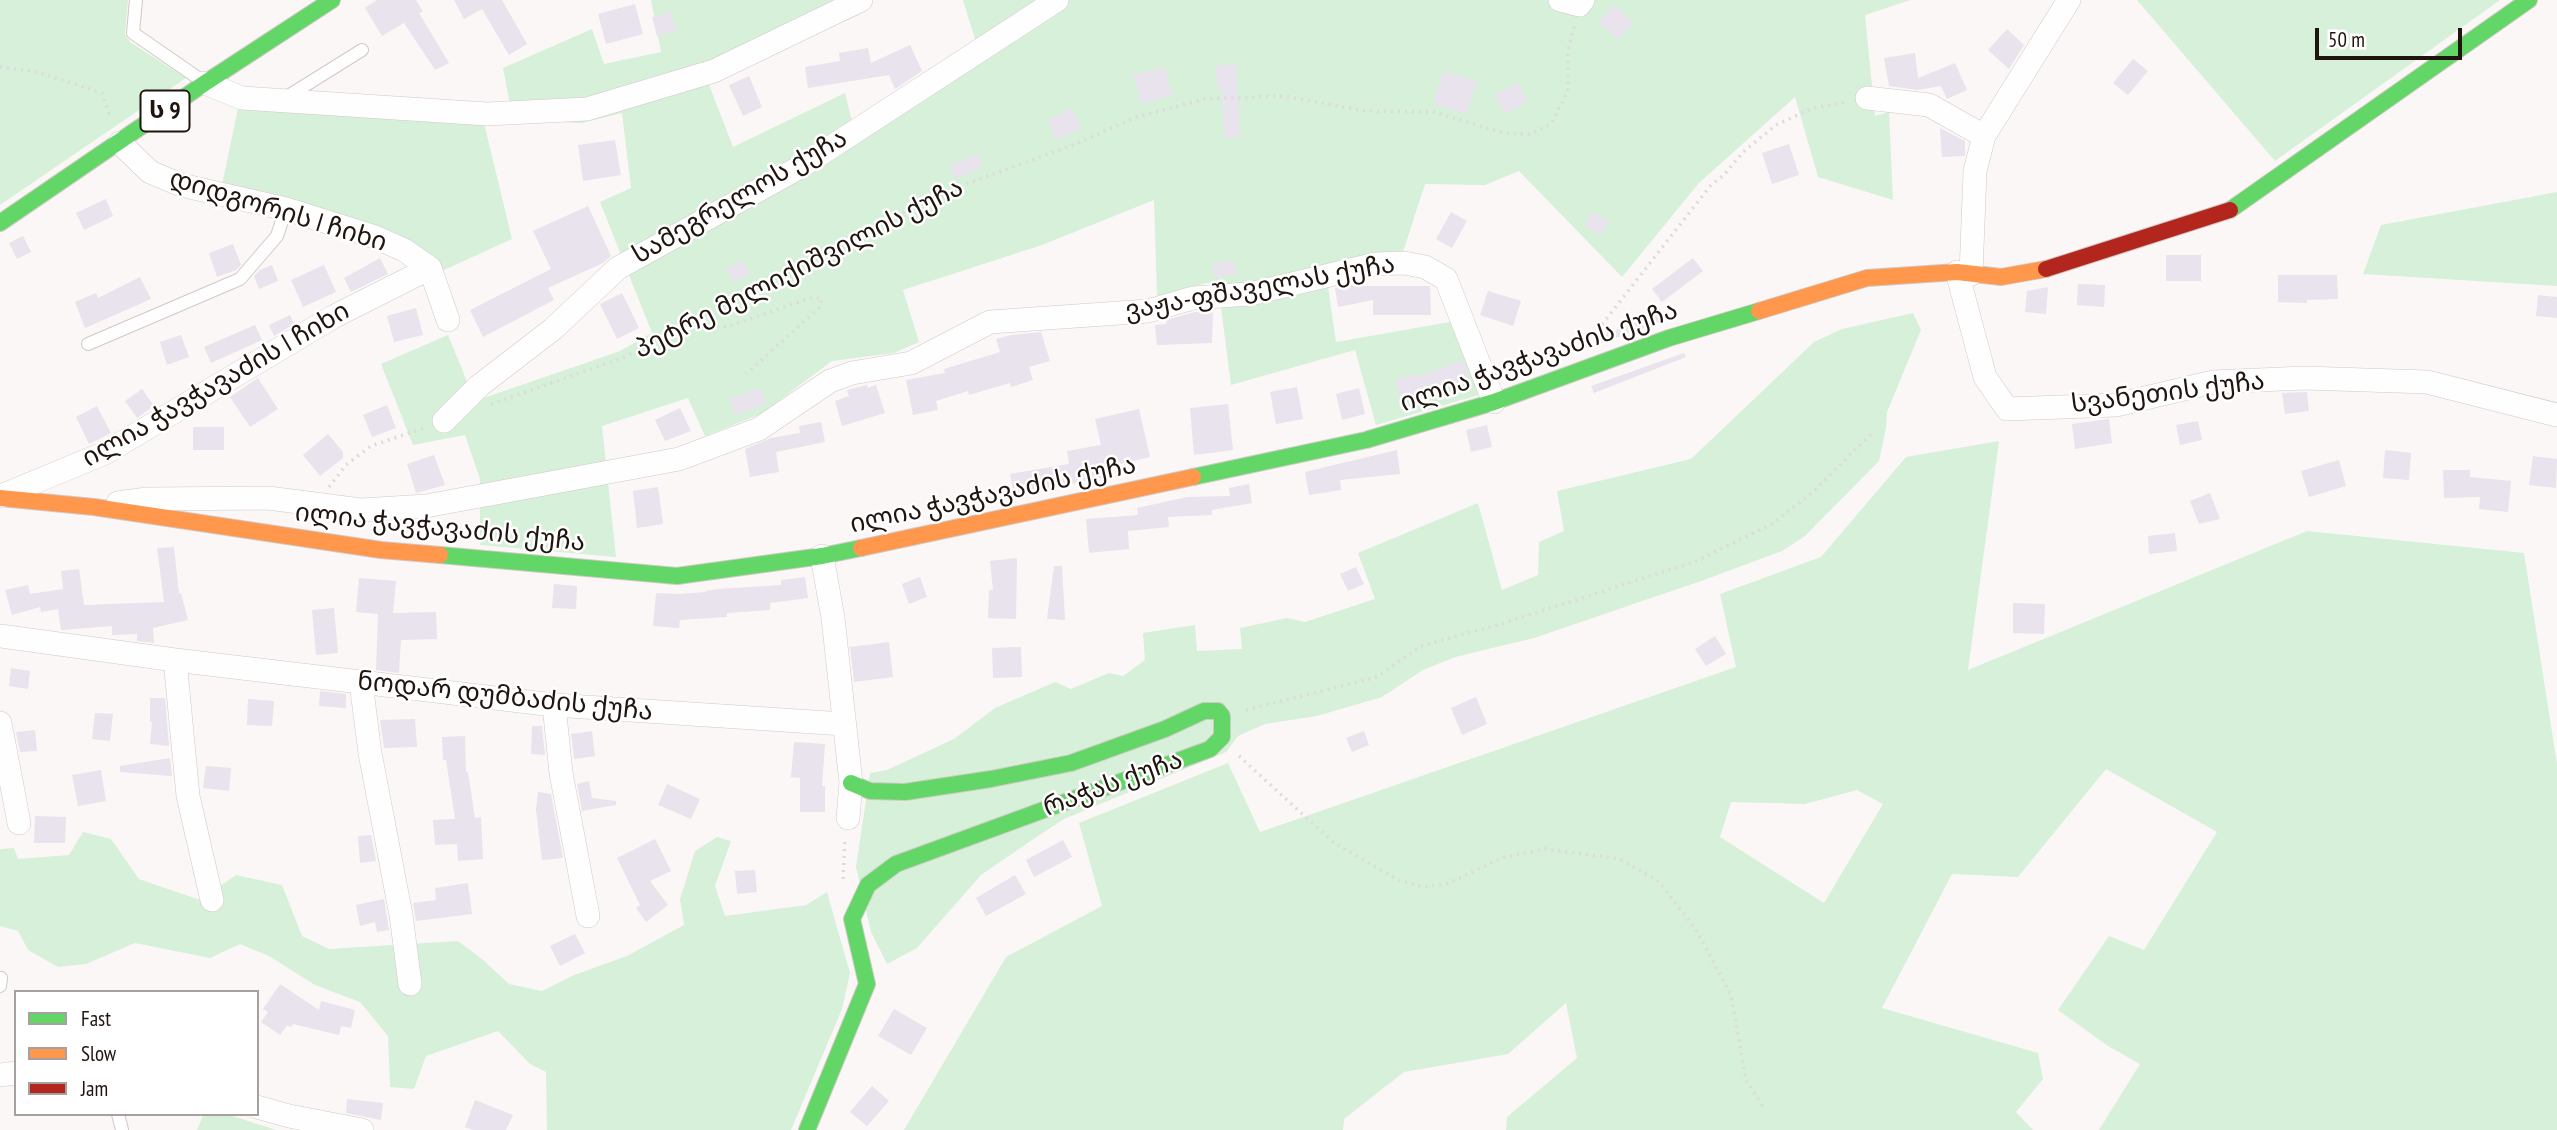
<!DOCTYPE html>
<html>
<head>
<meta charset="utf-8">
<style>
	body { margin:0 }
	#map { position:relative; width:2557px; height:1130px; overflow:hidden; background:#fbf7f6; font-family:"PT Sans Narrow",sans-serif }
	canvas { display:block }
	.legend { position:absolute; left:14px; top:990px; width:245px; height:126px; box-sizing:border-box; background:#fff; border:2px solid #a6a19f; margin:0; padding:9px 12px; list-style:none; font-size:21px; color:#20140e }
	.legend li { display:flex; align-items:center; gap:14px; height:35px }
	.legend b { width:35px; border:2px solid #a6a19f }
	.scale { position:absolute; left:2315px; top:28px; width:147px; height:32px; box-sizing:border-box; border:4px solid #20140e; border-top:0; padding-left:9px; font-size:21px; line-height:24px; white-space:nowrap; color:#20140e; -webkit-text-stroke:5px #fff; paint-order:stroke }
</style>
</head>
<body>
<div id="map">
<canvas width="2557" height="1130"></canvas>
<ul class="legend">
<li><b style="height:9px;background:#63d668"></b>Fast</li>
<li><b style="height:9px;background:#ff974d"></b>Slow</li>
<li><b style="height:9px;background:#b3261e"></b>Jam</li>
</ul>
<div class="scale">50 m</div>
</div>
<script>
const c = document.querySelector('canvas').getContext('2d');
c.lineJoin = 'round';
function fill(path, color) {
  c.fillStyle = color;
  c.fill(path, 'evenodd');
}
function shape(rows) {
  const path = new Path2D();
  for (const r of rows) {
    path.moveTo(r[0], r[1]);
    for (let i = 2; i < r.length; i += 2) path.lineTo(r[i], r[i + 1]);
  }
  return path;
}
function trace(path, color, width, dash) {
  c.strokeStyle = color;
  c.lineWidth = width;
  c.lineCap = dash ? 'butt' : 'round';
  c.setLineDash(dash || []);
  c.stroke(path);
}
function drawText(font, color, halo, rows, align = 'center') {
  c.font = font + ' "PT Sans Narrow","Noto Sans Georgian",sans-serif';
  c.lineWidth = 5;
  c.setLineDash([]);
  c.textBaseline = 'middle';
  c.strokeStyle = halo;
  c.fillStyle = color;
  for (const [text, x, y, turn = 0] of rows) {
    c.save();
    c.translate(x, y);
    c.rotate((+turn || 0) * Math.PI / 180);
    c.textAlign = isNaN(turn) ? turn : align;
    if (halo) c.strokeText(text, 0, 0);
    c.fillText(text, 0, 0);
    c.restore();
  }
}
fill(shape([
	[0,0,128,0,125,34,130,42,186,78,0,205],
	[651,0,852,0,861,14,708,82,733,147,845,93,857,142,982,62,963,0,1910,0,1865,15,1875,116,1889,112,1893,200,1818,177,1795,97,1699,183,1622,277,1519,171,1485,185,1425,184,1402,255,1325,265,1336,342,1450,322,1482,394,1376,425,1355,350,1231,385,1218,285,1207,283,1157,296,1154,200,1042,245,903,290,919,342,894,353,832,361,761,414,705,436,688,398,602,426,616,557,480,545,480,479,465,435,413,445,381,364,448,335,475,401,620,351,652,333,600,202,631,188,622,113,582,123,513,120,503,68,592,29,604,64,661,52],
	[2137,0,2500,0,2275,161],
	[238,108,484,123,512,239,444,270,387,230,305,203,222,185],
	[2557,192,2557,286,2363,274,2381,225],
	[1913,313,1921,330,1887,412,1886,428,1879,461,1805,536,1782,551,1701,581,1534,638,1455,657,1423,670,1382,697,1317,716,1265,724,1238,736,1226,752,1064,819,1038,836,981,875,917,948,887,964,871,932,856,867,870,773,887,770,954,739,995,708,1055,682,1071,689,1109,673,1123,676,1145,660,1143,633,1195,625,1197,651,1242,649,1240,628,1287,618,1305,622,1375,599,1358,553,1478,503,1502,590,1538,575,1539,542,1564,531,1557,491,1691,459,1814,342,1842,329],
	[1999,441,1968,670,2307,531,2524,553,2557,764,2557,1130,2099,1130,2140,1064,2108,1046,2058,1010,2109,936,2144,950,2217,832,2106,769,2018,877,1952,874,1882,1008,2038,1053,2043,1079,2016,1112,2033,1130,1506,1130,1507,1117,1577,1058,1566,1003,1508,1054,1404,1072,1344,1119,1343,1130,904,1130,1006,957,1102,906,1079,823,1228,763,1260,832,1736,667,1720,594,1821,557,1906,457],
	[1857,790,1883,804,1824,903,1720,837,1731,802,1805,804],
	[83,832,111,839,139,879,200,900,236,875,282,885,302,936,329,949,458,941,482,959,509,984,542,991,574,975,627,956,684,925,680,899,695,851,717,837,731,841,715,886,725,916,806,905,827,892,850,973,842,1009,791,1130,547,1130,546,1072,530,1064,498,1031,426,1056,414,1089,390,1087,388,1036,360,1002,315,985,269,956,240,944,210,958,135,943,86,964,58,967,28,950,18,931,0,926,0,849,14,848,18,859,69,855],
	[204,1114,226,1114,276,1130,197,1130]
]), '#d6f0da');
fill(shape([
	[377,0,416,0,423,12,419,13,449,63,435,70,404,23,382,36,365,8],
	[454,0,502,0,527,44,509,55,482,9,464,19],
	[635,4,643,34,606,44,598,14],
	[1615,5,1633,23,1617,40,1598,21],
	[671,12,676,31,657,36,652,17],
	[2007,29,2024,45,2009,69,1988,50],
	[910,45,922,71,895,89,889,75,808,88,805,67,840,61,839,53,868,48,871,63],
	[1915,53,1918,78,1955,63,1967,90,1947,99,1941,86,1918,90,1889,86,1884,58],
	[2133,59,2148,71,2128,95,2113,83],
	[1236,64,1240,137,1224,138,1221,87,1217,87,1215,66],
	[1165,67,1172,96,1141,104,1133,75],
	[1443,71,1477,81,1466,114,1433,104],
	[749,76,762,107,743,116,729,85],
	[1517,82,1528,101,1506,114,1494,96],
	[1072,108,1081,128,1056,140,1047,120],
	[1940,128,1965,141,1965,156,1942,157],
	[615,140,621,175,583,181,578,145],
	[1789,144,1799,175,1772,184,1762,153],
	[977,154,983,167,955,179,949,166],
	[106,199,113,216,84,230,76,213],
	[588,206,611,256,603,263,548,288,554,300,483,337,470,310,551,269,533,231],
	[1451,212,1467,221,1452,248,1436,239],
	[1591,212,1609,220,1602,235,1585,227],
	[23,236,31,252,17,259,9,243],
	[233,244,241,265,236,270,217,277,209,253],
	[2166,255,2201,255,2201,281,2166,281],
	[380,258,388,274,351,292,344,278],
	[1693,258,1703,271,1662,302,1652,289],
	[1233,259,1236,274,1215,278,1212,264],
	[742,260,750,274,734,283,726,269],
	[272,265,278,281,259,289,254,276,260,270],
	[324,265,336,292,303,307,291,280],
	[2278,275,2337,275,2338,299,2307,300,2307,303,2278,302],
	[140,277,151,299,85,328,75,302,96,293,98,298],
	[1359,282,1360,286,1430,286,1431,315,1373,315,1373,300,1338,307,1335,288],
	[2078,284,2105,285,2104,307,2077,305],
	[2048,287,2046,314,2025,312,2027,291],
	[1488,291,1521,301,1513,326,1480,315],
	[622,293,639,328,617,339,600,304],
	[2538,295,2557,297,2557,318,2536,316],
	[416,308,423,335,394,342,387,316],
	[1213,311,1212,343,1157,345,1155,325,1167,324,1166,320,1195,312],
	[1667,311,1670,318,1597,345,1594,338],
	[290,315,294,324,274,336,269,325],
	[255,325,262,340,211,363,204,347],
	[1041,332,1050,361,1029,367,1033,380,1011,387,1010,383,969,395,968,391,936,401,938,410,913,415,906,380,945,373,944,369,1000,352,996,339,1011,335],
	[181,335,189,357,167,365,160,342],
	[1684,353,1686,357,1594,393,1591,386],
	[1463,360,1470,378,1401,401,1395,379,1416,374,1417,377],
	[258,378,278,409,250,427,230,397],
	[867,385,868,388,876,385,885,413,842,426,835,401,849,396,847,390],
	[1297,387,1303,419,1276,424,1270,392],
	[760,388,766,404,735,415,729,399],
	[1359,388,1365,414,1342,420,1336,394],
	[142,389,154,406,137,418,125,401],
	[2307,392,2309,411,2285,414,2282,393],
	[1228,404,1233,450,1194,455,1190,408],
	[387,405,396,428,372,437,363,415],
	[97,406,111,433,89,444,76,417],
	[680,408,691,431,665,441,655,420],
	[1139,409,1150,457,1103,468,1104,477,1014,496,1010,474,1069,464,1067,451,1101,445,1095,419],
	[2109,419,2112,443,2075,449,2072,424],
	[2198,421,2202,440,2180,445,2176,425],
	[821,422,825,442,776,452,779,472,750,477,745,449,771,438,800,433,799,426],
	[1487,425,1492,447,1471,452,1466,430],
	[193,427,224,427,224,450,193,450],
	[328,434,343,452,343,458,320,476,303,455],
	[1397,450,1400,474,1340,480,1341,490,1309,495,1305,472],
	[2385,450,2411,453,2409,480,2383,478],
	[434,455,445,485,416,493,407,464],
	[2533,456,2557,459,2556,488,2529,485],
	[2339,460,2346,486,2309,497,2301,471],
	[2443,470,2470,470,2470,477,2511,481,2508,512,2479,509,2480,497,2444,498],
	[1249,484,1252,503,1212,510,1212,515,1168,517,1169,527,1128,531,1129,549,1089,553,1086,519,1138,515,1137,508,1187,497,1230,496,1229,488],
	[658,487,663,524,637,528,633,491],
	[2210,493,2220,519,2199,524,2190,501],
	[2175,533,2177,551,2149,554,2148,536],
	[174,547,179,594,181,593,188,620,153,628,154,643,137,641,137,634,112,635,112,626,61,630,58,609,41,612,40,607,12,615,5,590,28,585,30,594,63,589,61,571,79,569,84,605,164,602,157,548],
	[1017,558,1016,619,988,618,989,590,993,590,990,561],
	[1054,566,1062,566,1065,620,1047,619],
	[1356,567,1364,584,1348,591,1340,574],
	[805,577,808,598,770,603,770,610,727,613,727,617,680,620,679,628,653,626,656,593,679,594,706,592,705,591,718,589,781,585,781,580],
	[920,577,927,597,909,604,902,584],
	[359,578,396,581,393,613,436,612,437,639,401,640,399,673,376,670,378,614,356,612],
	[554,584,577,586,576,609,552,608],
	[2013,603,2045,604,2044,634,2013,633],
	[334,608,338,653,316,655,312,610],
	[1715,636,1726,654,1706,666,1695,649],
	[889,642,893,677,854,682,850,647],
	[1021,647,1022,677,993,678,992,648],
	[11,668,30,671,28,689,9,686],
	[320,691,346,694,346,708,319,706],
	[1476,697,1487,724,1462,735,1451,708],
	[150,698,165,698,169,746,150,744,152,722,150,722],
	[248,699,274,701,272,726,247,725],
	[95,713,113,714,110,741,92,739],
	[415,719,417,747,384,748,380,720],
	[532,726,542,726,545,755,531,754],
	[35,730,37,751,20,752,16,732],
	[592,731,595,756,574,759,571,734],
	[1364,731,1369,745,1352,752,1346,738],
	[465,736,466,772,468,772,475,818,481,817,483,859,458,861,457,844,435,845,433,820,455,819,446,760,443,760,442,737],
	[794,742,825,744,822,786,825,786,825,812,800,812,800,778,791,777],
	[170,758,172,776,120,772,120,766],
	[206,766,231,768,229,791,203,788],
	[101,770,106,801,78,806,72,775],
	[589,781,592,798,616,801,616,805,582,811,577,784],
	[667,784,700,799,691,819,658,805],
	[538,792,551,794,563,858,542,860,536,810],
	[35,816,66,817,65,843,34,843],
	[371,835,376,861,360,863,358,836],
	[655,839,671,871,650,881,668,905,646,922,636,908,640,905,617,858],
	[1063,840,1072,857,1034,877,1026,860],
	[755,870,757,892,737,894,735,871],
	[1015,875,1026,894,986,916,976,898],
	[468,883,472,914,416,921,413,903,436,900,435,888],
	[384,899,389,930,377,932,375,922,360,926,356,905],
	[575,934,585,953,560,966,550,946],
	[280,984,319,1010,321,1001,355,1010,351,1028,341,1026,339,1035,293,1024,291,1027,287,1025,280,1035,261,1022,268,1012,263,1009],
	[894,1009,927,1028,911,1055,878,1036],
	[872,1086,889,1101,867,1126,850,1112],
	[347,1099,383,1103,381,1120,346,1113],
	[475,1100,513,1115,506,1130,473,1130,465,1127]
]), '#e8e3ec');
const lane = shape([
	[136,0,133,33,201,80],
	[285,98,362,50],
	[88,344,240,279,277,236,286,209],
	[0,986,1,978],
	[118,1114,122,1130]
]);
const street = shape([
	[1560,0,1579,5,1583,0],
	[205,83,242,98,487,114,587,109,714,71,861,0],
	[1867,98,1929,105,1984,136],
	[120,143,150,172,181,185,286,209,375,237,404,250,430,268,448,320],
	[1957,272,1985,377,2007,409,2116,405,2213,382,2304,378,2427,382,2557,415],
	[1971,274,1975,171,1984,136,2069,0],
	[444,421,479,386,553,329,618,268,802,166,1057,0],
	[1,496,105,453,333,317,430,268],
	[118,503,147,499,268,498,361,510,426,506,679,459,759,429,830,381,852,373,911,363,990,322,1148,311,1193,298,1250,294,1376,264,1404,263,1425,267,1446,279,1494,402],
	[822,556,833,618,851,783,848,818],
	[0,636,175,660,554,705,844,724],
	[175,660,188,796,212,900],
	[361,683,370,753,401,915,410,984],
	[554,705,561,773,588,916],
	[0,723,19,823],
	[0,1075,16,1073],
	[257,1107,289,1116,362,1130]
]);
const fast = shape([
	[2230,210,2529,0],
	[0,223,205,83,332,0],
	[1193,477,1366,440,1494,402,1669,338,1759,311],
	[440,555,677,576,822,556,861,548],
	[807,1130,867,984,852,919,868,885,896,864,1210,749,1222,737,1222,716,1218,711,1204,711,1165,729,1071,763,991,779,905,792,870,791,851,783]
]);
const slow = shape([
	[1759,311,1867,278,1957,272,2001,277,2046,269],
	[0,498,94,507,381,550,440,555],
	[861,548,1193,477]
]);
const jam = shape([
	[2046,269,2230,210]
]);
trace(lane, '#d1c9c5', 14);
trace(street, '#d1c9c5', 24);
trace(fast, '#d1c9c5', 18);
trace(slow, '#d1c9c5', 18);
trace(jam, '#d1c9c5', 18);
trace(shape([
	[0,67,37,72,102,93,110,117],
	[689,323,726,327,814,297,822,299,819,308,746,374],
	[1589,341,1711,185,1724,175,1743,152,1776,125,1813,108,1848,102],
	[491,404,623,358,861,232,961,186,1076,144,1136,117,1205,99,1284,96,1366,111,1434,112,1503,133,1531,134,1551,124,1568,91,1568,51,1575,23],
	[329,487,346,465,371,446,424,428],
	[1246,710,1377,677,1421,646,1501,624,1694,562,1772,524,1813,492,1873,432],
	[1239,756,1334,843,1398,880,1424,887,1449,883,1504,857,1545,849,1620,859,1658,881,1695,928,1731,995,1746,1080,1764,1108],
	[843,879,845,838]
]), '#dcdbda', 3.5, [2, 5]);
trace(lane, '#fefefe', 12);
trace(street, '#fefefe', 23);
trace(fast, '#63d668', 16);
trace(slow, '#ff974d', 16);
trace(jam, '#b3261e', 16);
for (const [x, y, w] of [
	[165,111,49]
]) {
  const box = new Path2D();
  box.roundRect(x - w / 2, y - 20.5, w, 41, 5);
  c.fillStyle = '#fff';
  c.fill(box);
  trace(box, '#20140e', 2);
}
drawText('bold 24px', '#20140e', null, [
	["ს 9",165,111]
]);
drawText('26px', '#20140e', '#fff', [
	["სამეგრელოს ქუჩა",740,197,-30],
	["დიდგორის I ჩიხი",278,211,17],
	["პეტრე მელიქიშვილის ქუჩა",799,269,-27],
	["ვაჟა-ფშაველას ქუჩა",1260,288,-10],
	["ილია ჭავჭავაძის ქუჩა",1539,357,-19],
	["ილია ჭავჭავაძის I ჩიხი",216,385,-30],
	["სვანეთის ქუჩა",2168,393,-7],
	["ილია ჭავჭავაძის ქუჩა",993,495,-12],
	["ილია ჭავჭავაძის ქუჩა",440,528,6],
	["ნოდარ დუმბაძის ქუჩა",505,697,6],
	["რაჭას ქუჩა",1113,784,-20]
]);
</script>
</body>
</html>
